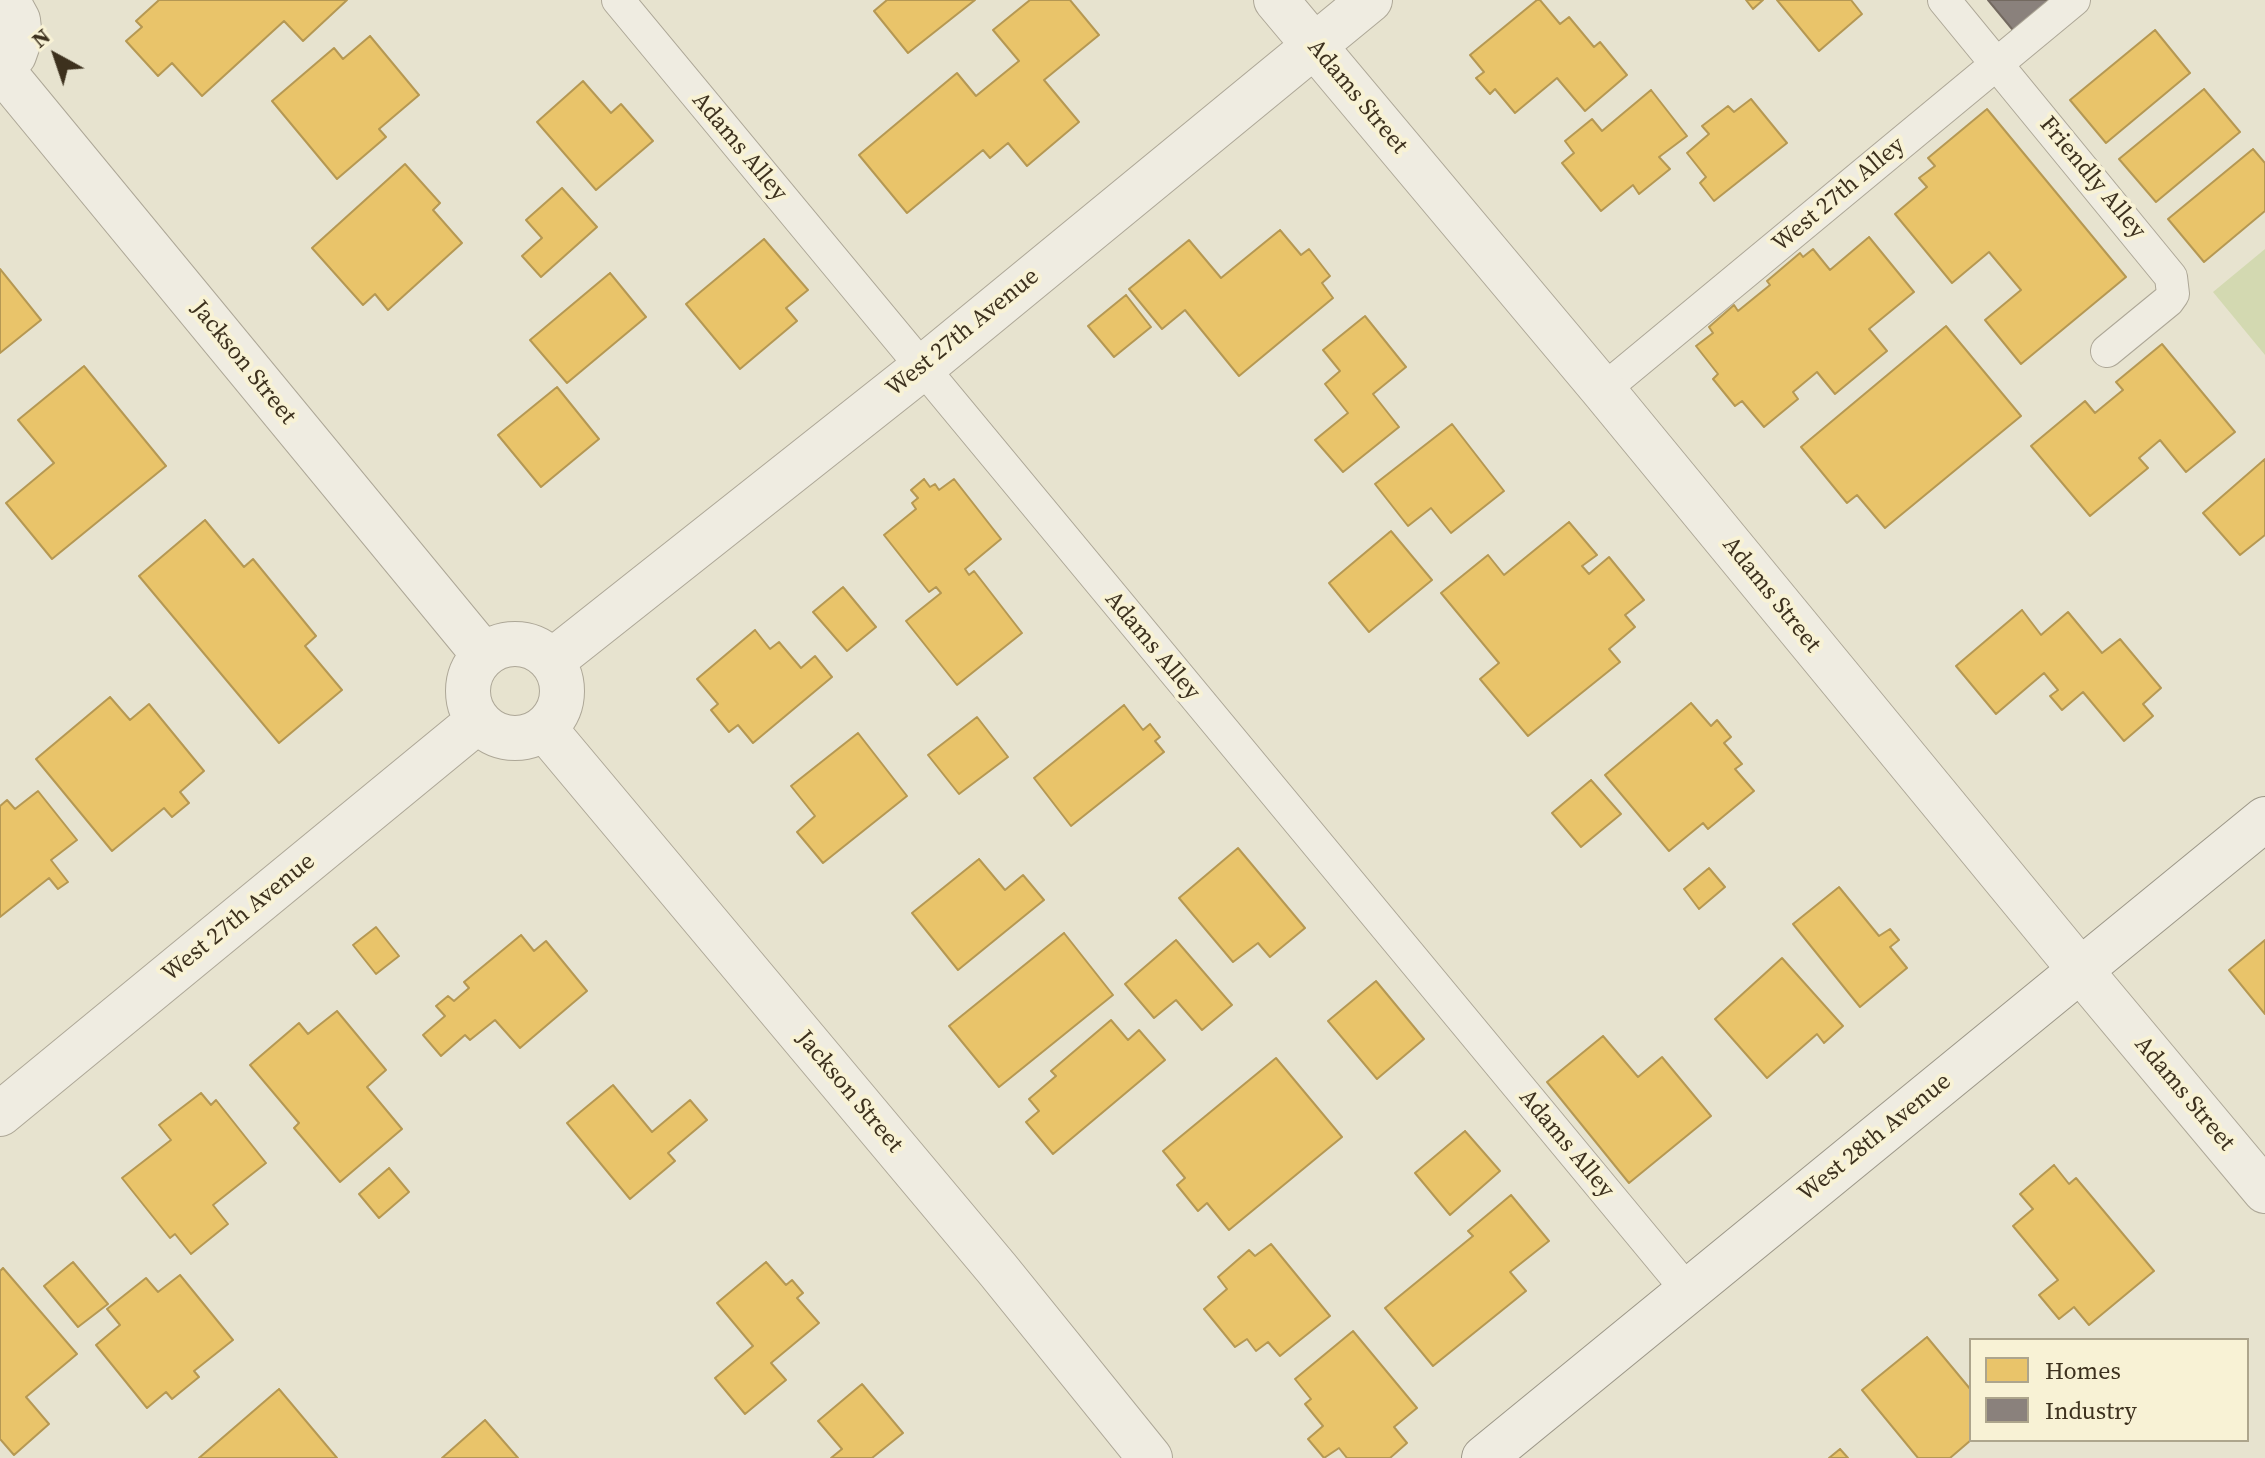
<!DOCTYPE html>
<html>
<head>
<meta charset="utf-8">
<style>
	body { margin:0 }
	#map { position:relative; width:2265px; height:1458px; overflow:hidden; background:#e7e3cf; font-family:"Source Serif 4",serif }
	canvas { display:block }
	.legend { position:absolute; left:1969px; top:1338px; width:280px; height:104px; box-sizing:border-box; background:#f8f2d5; border:2px solid #ada58c; margin:0; padding:10px 14px; list-style:none; font-size:24px; color:#3d311e }
	.legend li { display:flex; align-items:center; gap:16px; height:40px }
	.legend b { width:40px; border:2px solid #ada58c }
	.north { position:absolute; left:16px; top:16px; width:80px; height:80px; -webkit-text-stroke:6px #f8f2d5; paint-order:stroke; rotate:320deg; font-size:22px; font-weight:700; line-height:32px; text-align:center; color:#3d311e }
	.north::after { content:''; display:block; margin:auto; width:28px; height:36px; background:#3d311e; clip-path:polygon(50% 0,100% 100%,50% 72%,0 100%) }
</style>
</head>
<body>
<div id="map">
<canvas width="2265" height="1458"></canvas>
<ul class="legend">
<li><b style="height:22px;background:#e9c46a"></b>Homes</li>
<li><b style="height:22px;background:#8a817c"></b>Industry</li>
</ul>
<div class="north">N</div>
</div>
<script>
const c = document.querySelector('canvas').getContext('2d');
c.lineJoin = 'round';
function fill(path, color) {
  c.fillStyle = color;
  c.fill(path, 'evenodd');
}
function shape(rows) {
  const path = new Path2D();
  for (const r of rows) {
    if (r.length === 3) {
      path.moveTo(r[0] + r[2], r[1]);
      path.arc(r[0], r[1], r[2], 0, 2 * Math.PI);
      continue;
    }
    path.moveTo(r[0], r[1]);
    for (let i = 2; i < r.length; i += 2) path.lineTo(r[i], r[i + 1]);
  }
  return path;
}
function trace(path, color, width, dash) {
  c.strokeStyle = color;
  c.lineWidth = width;
  c.lineCap = dash ? 'butt' : 'round';
  c.setLineDash(dash || []);
  c.stroke(path);
}
function drawText(font, color, halo, rows, align = 'center') {
  c.font = font + ' "Source Serif 4",serif';
  c.lineWidth = 8;
  c.setLineDash([]);
  c.textBaseline = 'middle';
  c.strokeStyle = halo;
  c.fillStyle = color;
  for (const [text, x, y, turn = 0] of rows) {
    c.save();
    c.translate(x, y);
    c.rotate((+turn || 0) * Math.PI / 180);
    c.textAlign = isNaN(turn) ? turn : align;
    if (halo) c.strokeText(text, 0, 0);
    c.fillText(text, 0, 0);
    c.restore();
  }
}
fill(shape([
	[2265,249,2265,355,2213,292]
]), '#d3d9b1');
const homes = shape([
	[159,0,347,0,303,41,284,21,202,96,172,63,158,76,126,41,142,27,136,21,159,0],
	[887,0,975,0,908,53,874,11,887,0],
	[1030,0,1070,0,1099,35,1044,80,1079,122,1027,166,1008,143,990,158,983,150,907,213,859,155,957,73,976,96,1019,61,993,30,1030,0],
	[1537,0,1540,0,1560,24,1569,17,1594,47,1600,42,1627,75,1585,111,1557,78,1515,113,1495,89,1490,94,1476,78,1484,72,1470,55,1537,0],
	[1746,0,1763,0,1753,9,1746,0],
	[1777,0,1851,0,1862,14,1819,51,1777,0],
	[2155,30,2190,73,2106,143,2070,100,2155,30],
	[370,36,419,95,379,129,386,137,337,179,272,101,334,48,343,59,370,36],
	[583,81,611,113,621,104,653,141,596,190,537,122,583,81],
	[2204,89,2240,132,2156,202,2119,159,2204,89],
	[1651,90,1687,136,1659,157,1670,169,1639,194,1633,185,1601,211,1562,163,1574,153,1565,141,1592,119,1602,131,1651,90],
	[1751,99,1787,143,1714,201,1700,183,1706,177,1687,153,1709,134,1702,126,1728,106,1734,112,1751,99],
	[1987,109,2126,277,2021,364,1985,320,2021,290,1989,252,1952,283,1895,214,1927,187,1919,178,1935,166,1928,158,1987,109],
	[2253,149,2265,163,2265,211,2204,262,2168,219,2253,149],
	[405,164,440,203,433,210,462,243,388,310,375,294,363,305,312,248,405,164],
	[562,188,597,227,541,277,522,256,542,238,526,220,562,188],
	[1280,230,1301,255,1309,249,1330,276,1322,283,1333,298,1239,376,1185,310,1162,329,1129,289,1189,240,1221,278,1280,230],
	[1869,237,1914,292,1869,329,1887,351,1835,394,1817,372,1793,392,1798,399,1764,427,1742,401,1735,406,1713,379,1718,374,1696,346,1713,333,1709,327,1734,305,1738,311,1770,285,1767,281,1800,253,1803,257,1813,249,1830,270,1869,237],
	[764,239,808,290,786,308,797,321,740,369,686,304,764,239],
	[0,269,41,320,0,353,0,269],
	[610,273,646,317,567,383,530,340,610,273],
	[1126,295,1151,327,1114,357,1088,326,1126,295],
	[1365,316,1406,367,1373,394,1399,427,1343,472,1315,440,1348,413,1325,384,1340,371,1323,350,1365,316],
	[1946,326,2021,416,1885,528,1857,495,1847,503,1801,447,1946,326],
	[2162,344,2235,432,2186,472,2160,440,2139,458,2148,468,2090,516,2031,446,2085,401,2095,413,2123,390,2116,382,2162,344],
	[84,366,166,466,52,559,6,503,54,463,18,420,84,366],
	[557,387,599,439,541,487,498,435,557,387],
	[1452,424,1504,491,1451,533,1431,508,1408,526,1375,484,1452,424],
	[2265,459,2265,535,2240,555,2203,513,2265,459],
	[924,479,930,487,935,484,939,490,954,479,1001,539,965,569,969,575,974,571,1022,633,957,685,906,621,941,593,936,587,929,592,884,535,916,509,912,503,918,498,911,490,924,479],
	[205,520,244,567,253,559,316,636,305,646,342,690,279,743,139,576,205,520],
	[1569,522,1597,555,1582,566,1589,574,1609,557,1644,600,1625,615,1635,627,1609,649,1620,662,1528,736,1480,679,1499,663,1441,593,1488,555,1504,575,1569,522],
	[1391,531,1432,580,1369,632,1329,583,1391,531],
	[843,587,876,627,847,651,813,612,843,587],
	[2022,610,2041,635,2068,612,2102,653,2120,639,2161,688,2143,704,2153,716,2124,741,2083,692,2062,710,2050,696,2058,690,2044,673,1996,714,1956,666,2022,610],
	[755,630,770,649,779,642,801,668,815,656,832,677,753,743,738,725,729,732,711,710,718,704,697,679,755,630],
	[110,697,130,720,149,704,204,771,180,792,189,803,172,817,164,808,112,851,36,759,110,697],
	[1691,703,1711,726,1717,720,1731,737,1724,743,1742,764,1735,769,1754,791,1708,829,1703,823,1669,851,1605,775,1691,703],
	[1124,705,1143,730,1150,724,1160,737,1155,741,1164,752,1071,826,1034,778,1124,705],
	[977,717,1008,757,959,794,928,755,977,717],
	[858,733,907,796,823,863,797,832,815,816,791,786,858,733],
	[1591,780,1621,814,1581,847,1552,813,1591,780],
	[38,791,77,840,51,860,68,882,58,889,49,878,0,917,0,806,7,800,15,809,38,791],
	[1238,848,1305,928,1270,957,1258,943,1233,962,1179,898,1238,848],
	[979,859,1005,890,1023,875,1044,900,958,970,912,913,979,859],
	[1709,868,1725,887,1699,909,1684,889,1709,868],
	[1839,887,1879,936,1890,929,1899,940,1890,947,1907,968,1860,1007,1793,924,1839,887],
	[376,927,399,956,376,974,353,945,376,927],
	[1064,933,1113,995,999,1087,949,1026,1064,933],
	[521,935,534,951,546,941,587,991,520,1048,495,1020,470,1040,465,1035,441,1056,423,1035,445,1016,436,1006,448,996,454,1001,469,988,464,982,521,935],
	[1176,940,1232,1005,1202,1030,1176,1000,1154,1018,1125,984,1176,940],
	[2265,940,2265,1014,2229,970,2265,940],
	[1782,958,1843,1026,1824,1043,1817,1034,1767,1078,1715,1019,1782,958],
	[1376,981,1424,1039,1377,1079,1328,1021,1376,981],
	[337,1011,386,1070,367,1087,402,1129,340,1182,294,1128,299,1123,250,1065,299,1023,308,1034,337,1011],
	[1111,1020,1128,1040,1139,1030,1165,1060,1053,1154,1026,1122,1039,1111,1029,1099,1056,1076,1051,1071,1111,1020],
	[1603,1036,1638,1077,1662,1057,1711,1116,1629,1183,1547,1082,1603,1036],
	[1276,1058,1342,1137,1229,1230,1207,1203,1198,1211,1177,1185,1185,1178,1163,1151,1276,1058],
	[613,1085,652,1132,690,1100,707,1120,668,1153,675,1161,630,1199,567,1123,613,1085],
	[201,1093,211,1105,216,1100,266,1163,213,1205,228,1224,191,1254,175,1234,170,1238,122,1178,171,1140,159,1125,201,1093],
	[1465,1131,1500,1171,1450,1215,1415,1173,1465,1131],
	[2054,1165,2069,1184,2076,1178,2154,1271,2089,1325,2074,1307,2059,1319,2039,1295,2058,1280,2013,1226,2033,1209,2020,1194,2054,1165],
	[389,1168,409,1192,379,1218,359,1194,389,1168],
	[1511,1195,1549,1241,1510,1272,1526,1291,1433,1366,1385,1308,1473,1236,1468,1231,1511,1195],
	[1271,1244,1330,1316,1280,1356,1268,1342,1256,1351,1247,1339,1235,1347,1204,1309,1227,1289,1218,1277,1249,1250,1255,1256,1271,1244],
	[73,1262,108,1304,78,1327,44,1286,73,1262],
	[766,1262,786,1285,792,1280,803,1293,797,1298,819,1323,771,1363,786,1380,745,1414,715,1378,753,1346,717,1303,766,1262],
	[3,1268,77,1354,26,1397,49,1424,14,1455,0,1439,0,1271,3,1268],
	[180,1275,233,1340,194,1371,199,1377,172,1399,166,1392,147,1408,96,1345,120,1325,107,1309,146,1278,158,1292,180,1275],
	[1353,1331,1417,1408,1394,1427,1407,1443,1390,1458,1347,1458,1339,1448,1324,1458,1308,1439,1323,1426,1305,1404,1311,1399,1295,1379,1353,1331],
	[1927,1337,1971,1390,1971,1440,1950,1458,1918,1458,1862,1390,1927,1337],
	[862,1384,903,1433,872,1458,831,1458,842,1449,818,1421,862,1384],
	[279,1389,337,1458,199,1458,279,1389],
	[485,1420,518,1458,442,1458,485,1420],
	[1840,1449,1848,1458,1829,1458,1840,1449]
]);
fill(homes, '#e9c46a');
trace(homes, '#b59853', 2);
const industry = shape([
	[1988,0,2059,0,2017,35,1988,0]
]);
fill(industry, '#8a817c');
trace(industry, '#736960', 2);
const service = shape([
	[618,0,1688,1291],
	[1944,0,2171,277,2173,294,2168,301,2107,351],
	[1603,390,2074,0]
]);
const minor = shape([
	[1276,0,1603,390,2081,971,2265,1191],
	[2,70,484,655],
	[0,72,14,55,20,38,18,20,7,0],
	[515,691,47],
	[552,661,922,368,1370,0],
	[544,728,998,1270,1150,1458],
	[0,1114,478,721]
]);
const secondary = shape([
	[1484,1458,2265,819]
]);
trace(service, '#ada797', 34);
trace(minor, '#ada797', 46);
trace(secondary, '#9c9788', 46);
trace(service, '#efece1', 32);
trace(minor, '#efece1', 44);
trace(secondary, '#efece1', 44);
drawText('24px', '#3d311e', '#f8f2d5', [
	["Adams Street",1357,97,50],
	["Adams Alley",739,147,50],
	["Friendly Alley",2092,178,50],
	["West 27th Alley",1839,195,-40],
	["West 27th Avenue",963,333,-39],
	["Jackson Street",243,363,51],
	["Adams Street",1771,595,51],
	["Adams Alley",1152,646,50],
	["West 27th Avenue",239,918,-39],
	["Jackson Street",849,1092,50],
	["Adams Street",2184,1094,50],
	["West 28th Avenue",1875,1138,-39],
	["Adams Alley",1566,1144,50]
]);
</script>
</body>
</html>
